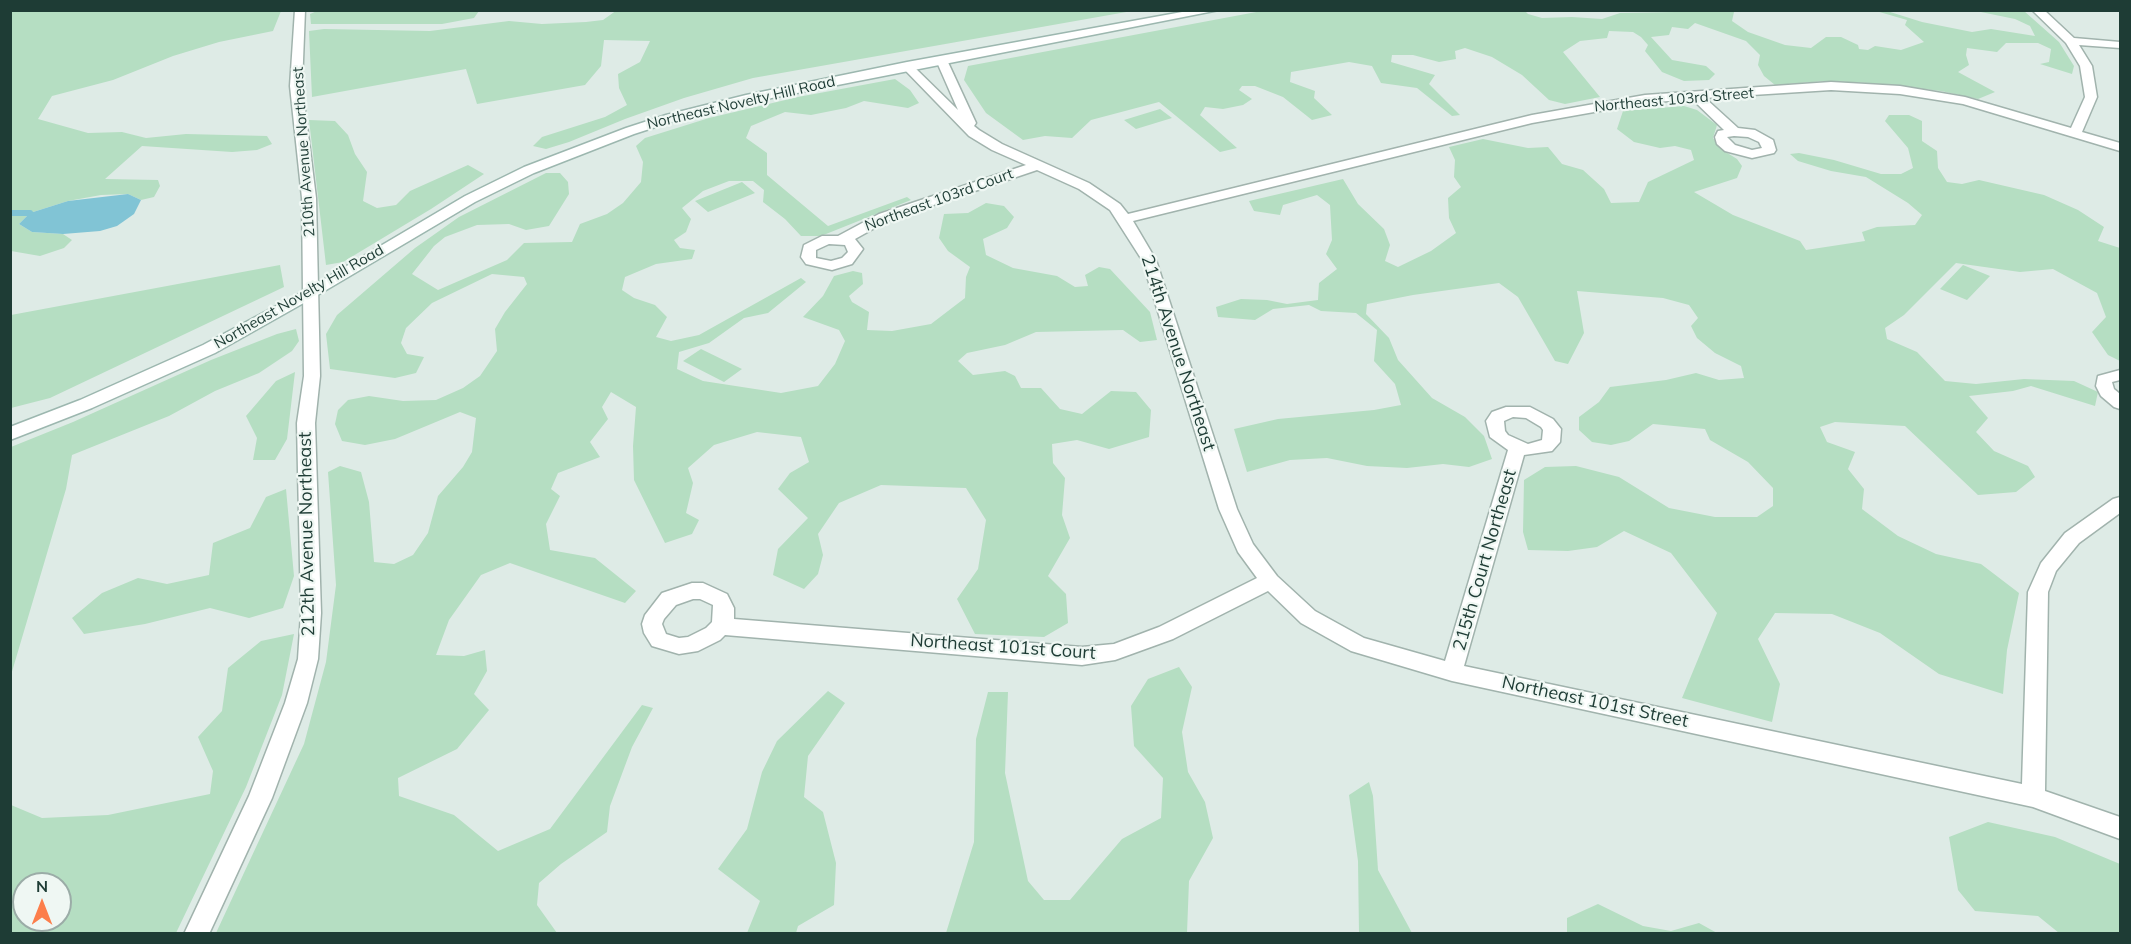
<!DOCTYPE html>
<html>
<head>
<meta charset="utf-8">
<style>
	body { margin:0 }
	#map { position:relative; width:2131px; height:944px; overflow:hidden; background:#deebe6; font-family:Mulish,sans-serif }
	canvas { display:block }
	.frame { position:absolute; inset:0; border:12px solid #1e3c35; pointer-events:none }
	.north { position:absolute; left:12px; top:872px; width:60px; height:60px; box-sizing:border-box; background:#eff7f3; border:2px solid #9baca7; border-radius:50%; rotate:0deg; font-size:16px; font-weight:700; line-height:24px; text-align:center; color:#1e3c35 }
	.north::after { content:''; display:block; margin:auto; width:21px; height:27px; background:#fc7e4b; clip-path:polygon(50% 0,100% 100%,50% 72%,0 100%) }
</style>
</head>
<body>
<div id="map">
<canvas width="2131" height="944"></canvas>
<div class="frame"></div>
<div class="north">N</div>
</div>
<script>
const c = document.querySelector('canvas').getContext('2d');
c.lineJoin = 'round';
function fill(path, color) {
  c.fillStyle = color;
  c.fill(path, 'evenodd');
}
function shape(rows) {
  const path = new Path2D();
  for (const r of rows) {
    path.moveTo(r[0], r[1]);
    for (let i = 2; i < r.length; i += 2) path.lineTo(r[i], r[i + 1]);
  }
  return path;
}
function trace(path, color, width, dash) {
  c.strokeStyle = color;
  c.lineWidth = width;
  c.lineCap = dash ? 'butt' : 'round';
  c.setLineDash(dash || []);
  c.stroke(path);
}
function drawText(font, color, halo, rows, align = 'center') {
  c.font = font + ' Mulish,sans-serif';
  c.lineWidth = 4.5;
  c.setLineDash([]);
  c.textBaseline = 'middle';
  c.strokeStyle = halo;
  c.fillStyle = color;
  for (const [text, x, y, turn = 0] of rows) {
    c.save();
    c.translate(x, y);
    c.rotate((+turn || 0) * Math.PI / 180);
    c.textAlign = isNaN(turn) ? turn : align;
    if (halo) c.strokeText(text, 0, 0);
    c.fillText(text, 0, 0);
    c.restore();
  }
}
fill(shape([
	[617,10,1132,10,1132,11,753,78,684,98,625,119,569,142,546,149,533,146,542,137,605,117,627,105,619,88,618,74,640,62,650,41,604,40,601,66,585,85,477,104,466,69,312,97,309,31,324,29,430,31,509,21,542,24,586,22,603,20],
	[1267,10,1524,10,1528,14,1542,18,1572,17,1602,19,1620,13,1730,11,1734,12,1732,21,1748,32,1785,45,1811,48,1826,37,1841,37,1858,45,1859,49,1868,50,1875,46,1901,50,1924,42,1905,25,1907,20,1876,11,1887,11,1922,22,1972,32,1991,29,2035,36,2030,26,2015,19,1976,11,2024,11,2059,42,2074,66,2072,74,2040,64,2049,62,2051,49,2038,43,2006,43,1997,52,1967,48,1966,55,1969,65,1958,72,1995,92,1978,99,1941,91,1869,83,1825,81,1775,85,1764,76,1758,65,1760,55,1746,41,1695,23,1688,29,1672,27,1669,35,1651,37,1672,60,1706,66,1715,74,1709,80,1684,81,1662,72,1645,51,1648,45,1641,37,1633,32,1609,31,1607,38,1580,41,1563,52,1600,97,1565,104,1549,100,1522,75,1492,57,1465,48,1455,51,1456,59,1439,62,1413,55,1392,55,1391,62,1435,75,1429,84,1460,115,1452,116,1417,88,1381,83,1372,66,1349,62,1291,72,1290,82,1315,91,1314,98,1332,115,1312,120,1283,97,1255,86,1242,86,1239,90,1252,99,1243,105,1223,109,1205,107,1200,115,1237,148,1220,152,1159,102,1091,120,1072,138,1045,136,1023,140,986,113,964,80,968,66],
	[10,11,281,11,273,31,219,42,173,56,113,80,52,96,38,119,88,133,122,132,146,138,186,134,267,136,272,144,257,150,232,152,142,146,105,179,158,180,160,186,154,197,141,200,128,194,101,195,68,201,30,213,19,224,32,232,63,234,72,240,64,248,40,256,11,251],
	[317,11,317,10,479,11,474,18,442,24,311,24,310,14],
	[895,79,910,90,919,103,908,108,864,101,846,108,811,115,785,112,751,126,746,138,767,153,767,175,828,226,907,197,911,200,821,236,801,236,785,219,763,202,764,190,753,181,729,181,703,191,682,208,691,219,686,232,674,240,680,248,695,250,692,259,656,264,625,277,622,290,634,298,655,305,667,317,656,337,671,341,699,335,801,278,806,282,768,313,744,318,709,343,679,352,677,369,703,381,781,393,818,386,835,364,845,341,839,330,803,317,823,296,834,276,853,271,862,273,863,284,849,296,852,302,869,312,867,330,892,331,931,324,965,298,966,277,970,267,948,251,939,238,944,214,968,213,986,203,1004,206,1014,217,1007,228,983,239,986,255,1013,268,1057,276,1075,287,1088,286,1085,275,1099,267,1110,269,1150,312,1157,340,1140,342,1123,330,1036,332,1005,345,967,353,958,361,973,375,1005,371,1015,376,1021,388,1041,388,1060,409,1082,414,1111,391,1136,392,1151,410,1149,437,1109,449,1077,440,1052,444,1053,463,1065,478,1062,515,1070,538,1048,576,1066,594,1068,623,1044,637,975,634,957,599,978,569,986,520,966,488,881,485,839,503,818,534,823,555,818,574,804,589,773,575,778,549,808,518,778,489,790,473,809,462,801,437,757,432,714,445,688,468,693,483,686,513,699,520,692,534,665,543,634,480,633,446,636,407,611,392,602,407,608,419,590,442,600,457,558,473,551,489,560,496,546,524,550,550,595,558,636,591,625,603,510,563,481,575,449,620,436,655,464,656,485,650,487,671,474,694,489,710,457,749,398,778,399,796,454,815,498,851,550,829,642,705,653,708,632,747,610,806,607,832,561,864,539,883,537,905,557,933,216,933,304,744,326,662,336,585,328,472,340,466,361,472,369,502,374,562,394,564,413,555,428,533,438,496,463,467,472,452,476,418,460,412,395,439,365,445,342,441,335,424,338,410,348,400,369,396,403,401,436,400,463,388,480,376,497,351,495,329,505,312,527,284,524,277,492,274,432,303,406,328,401,343,407,354,424,357,416,373,395,378,330,369,326,334,337,315,415,248,459,217,546,173,560,173,568,182,569,194,549,226,526,230,509,224,477,225,445,237,434,246,412,274,438,290,507,260,524,243,572,242,580,224,607,214,623,203,641,182,643,162,636,146,645,138,709,118,798,97],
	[1684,106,1697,110,1717,125,1713,138,1721,149,1737,159,1742,166,1737,178,1694,192,1733,215,1800,241,1806,250,1865,241,1862,232,1877,227,1915,225,1922,215,1908,203,1866,177,1831,171,1798,161,1790,154,1799,153,1834,160,1881,174,1901,174,1913,168,1908,148,1885,121,1889,115,1909,115,1922,121,1922,141,1937,151,1938,168,1947,182,1962,184,1979,180,2044,195,2078,210,2104,227,2098,241,2120,248,2120,361,2108,355,2092,332,2106,317,2097,293,2053,269,2020,272,1956,263,1904,315,1885,328,1887,339,1917,352,1945,381,1976,384,2024,379,2074,381,2098,392,2095,406,2031,386,2013,391,1969,396,1988,418,1976,432,1994,451,2028,466,2035,477,2016,492,1978,495,1905,426,1835,422,1820,427,1827,442,1855,452,1848,469,1864,489,1862,509,1898,536,1936,554,1981,564,2019,593,2007,650,2003,694,1939,674,1880,633,1832,614,1775,613,1758,639,1780,684,1772,722,1682,698,1717,613,1671,553,1624,531,1597,547,1568,551,1528,550,1523,532,1524,480,1545,467,1576,466,1619,477,1669,508,1715,517,1757,517,1773,506,1773,488,1748,462,1710,440,1705,429,1653,424,1629,441,1611,445,1592,442,1579,430,1579,417,1599,402,1610,387,1666,380,1696,373,1719,380,1744,378,1741,366,1715,353,1697,338,1691,326,1698,318,1689,305,1663,298,1577,291,1584,333,1568,364,1555,361,1518,297,1499,283,1413,295,1367,304,1366,314,1389,338,1398,360,1432,398,1465,417,1484,436,1492,459,1469,467,1443,464,1407,468,1367,466,1327,458,1290,460,1247,472,1234,429,1278,419,1374,410,1401,405,1395,384,1374,361,1377,330,1356,313,1321,311,1309,305,1273,309,1255,320,1218,317,1216,307,1241,299,1267,300,1287,304,1318,300,1319,283,1337,269,1326,254,1332,240,1330,205,1317,195,1283,205,1280,215,1254,211,1249,201,1343,179,1358,204,1384,229,1390,245,1385,261,1398,267,1431,251,1456,233,1449,218,1448,198,1461,187,1454,177,1455,160,1449,147,1483,139,1528,148,1548,147,1562,164,1583,170,1604,189,1611,203,1639,202,1648,182,1694,160,1691,150,1675,146,1660,148,1634,142,1617,129,1623,111],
	[1160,109,1172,118,1136,129,1124,120],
	[309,120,335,121,348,135,355,154,367,172,363,201,377,208,396,205,410,191,468,165,484,174,431,209,343,262,326,265],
	[742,182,755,193,708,212,695,201],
	[280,265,284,287,50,398,11,408,11,315],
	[1963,265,1990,276,1967,300,1940,289],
	[296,329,299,341,292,351,259,373,215,391,169,416,72,455,66,489,11,675,11,447,73,422,211,360,277,334],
	[701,349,742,369,724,382,683,361],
	[295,372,287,439,275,460,253,460,257,438,246,416,276,381],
	[286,489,294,576,283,608,249,618,210,608,145,624,84,634,72,618,102,593,138,578,167,584,209,575,213,543,250,528,266,497],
	[294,634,282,695,246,787,176,933,11,933,11,805,42,818,108,815,210,794,213,771,198,737,222,711,228,668,261,641],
	[24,884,60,884,60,920,24,920],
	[1179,667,1192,687,1182,732,1188,772,1205,802,1213,838,1189,881,1187,933,946,933,974,842,976,739,988,692,1008,692,1005,773,1028,881,1044,900,1070,900,1122,839,1161,818,1163,778,1134,746,1131,706,1148,679],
	[828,691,845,703,808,756,804,797,823,812,836,863,834,905,798,926,796,933,747,933,760,901,718,869,747,829,762,772,777,741],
	[1369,782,1373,796,1378,870,1412,933,1359,933,1358,861,1349,795],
	[1988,822,2055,837,2120,864,2120,933,2059,933,2038,916,1975,911,1958,890,1949,837],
	[1598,904,1643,926,1671,931,1699,923,1717,933,1567,933,1567,918]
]), '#b5dec2');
fill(shape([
	[128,194,141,200,134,214,117,226,100,231,63,234,32,232,19,224,30,213,68,201]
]), '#81c4d5');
trace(shape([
	[10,213,30,213]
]), '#81c4d5', 6);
const minor = shape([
	[295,10,305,10,302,86,316,198,320,376,315,423,321,613,318,659,307,703,272,798,209,934,184,934,249,796,285,703,298,659,301,613,297,423,304,376,303,293,302,198,290,86,295,10],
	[2032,10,2044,10,2074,38,2120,42,2120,48,2079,45,2092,66,2097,97,2082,132,2120,143,2120,151,1963,104,1900,94,1831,90,1705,98,1738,128,1755,130,1773,140,1776,150,1774,153,1752,158,1725,151,1717,144,1715,137,1718,131,1724,130,1692,99,1645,103,1532,123,1133,221,1156,260,1237,509,1253,544,1277,576,1315,611,1364,638,1445,661,1508,450,1490,437,1486,421,1492,412,1506,407,1530,407,1553,419,1561,429,1560,442,1552,451,1524,455,1464,666,2022,784,2028,592,2041,563,2065,533,2113,499,2120,497,2120,513,2079,543,2056,571,2048,592,2045,791,2120,817,2120,839,2033,807,1452,681,1351,651,1301,623,1268,591,1173,639,1115,660,1082,665,725,635,720,640,698,651,679,654,652,646,644,633,642,624,645,615,662,593,692,583,703,583,727,594,734,608,734,619,1082,647,1114,644,1159,627,1257,578,1238,552,1219,509,1142,260,1110,210,1079,189,1037,170,889,220,855,239,863,249,852,264,832,270,806,264,801,257,804,245,822,236,838,236,879,214,1026,165,992,150,969,136,903,68,903,64,911,64,958,110,936,60,938,58,946,58,976,123,974,126,979,130,1002,144,1089,183,1120,204,1128,214,1532,115,1645,95,1831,82,1900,86,1965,97,2071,128,2085,97,2080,66,2066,43,2032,10],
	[1734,136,1748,137,1759,142,1762,148,1752,150,1735,145,1727,137,1734,136],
	[829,244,845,245,848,252,842,258,831,261,816,258,816,250,829,244],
	[1513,417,1526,418,1541,427,1543,430,1542,440,1528,444,1508,435,1505,431,1504,421,1513,417],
	[693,599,700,599,713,605,712,622,706,628,688,637,679,638,666,634,662,624,664,619,676,605,693,599],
	[2120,370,2120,380,2112,382,2114,389,2120,394,2120,409,2114,407,2101,396,2096,386,2098,376,2120,370]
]);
const secondary = shape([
	[1193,10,1219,10,746,103,674,121,634,134,534,173,475,202,316,296,215,353,92,408,10,440,10,427,80,400,203,345,306,290,465,196,524,167,626,128,666,115,746,95,907,62,1193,10]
]);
trace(minor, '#a1b3ad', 3);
trace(secondary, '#9cb7af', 3);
fill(minor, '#fff');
fill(secondary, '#fff');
drawText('15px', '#1e3c35', '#eff7f3', [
	["Northeast 103rd Street",1674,100,-5],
	["Northeast Novelty Hill Road",741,103,-13],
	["210th Avenue Northeast",304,152,-94],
	["Northeast 103rd Court",939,200,-20],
	["Northeast Novelty Hill Road",299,297,-30]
]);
drawText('18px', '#1e3c35', '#eff7f3', [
	["214th Avenue Northeast",1178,353,72],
	["212th Avenue Northeast",307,534,-91],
	["215th Court Northeast",1485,560,-74],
	["Northeast 101st Court",1003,647,4],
	["Northeast 101st Street",1595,702,12]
]);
</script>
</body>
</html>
